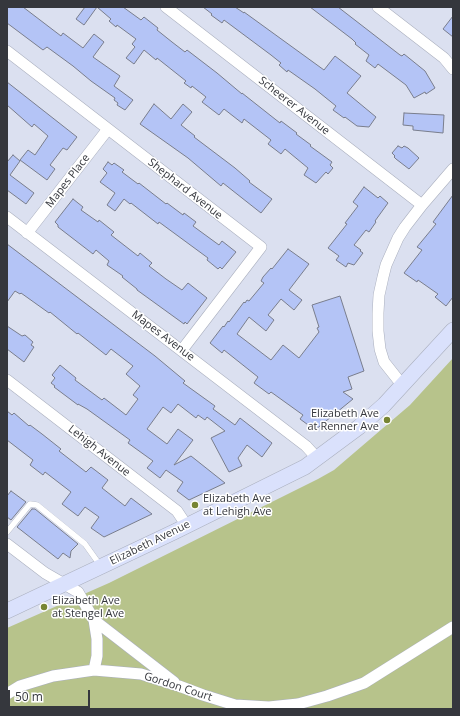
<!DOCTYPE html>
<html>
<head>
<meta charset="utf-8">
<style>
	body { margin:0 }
	#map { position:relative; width:460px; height:716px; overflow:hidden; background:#dbe0f0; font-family:"Open Sans",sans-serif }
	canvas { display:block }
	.frame { position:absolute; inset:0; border:8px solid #35373d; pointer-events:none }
	.scale { position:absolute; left:8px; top:690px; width:82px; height:18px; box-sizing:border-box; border:2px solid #35373d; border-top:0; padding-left:5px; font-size:12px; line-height:14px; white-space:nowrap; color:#35373d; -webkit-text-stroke:3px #fff; paint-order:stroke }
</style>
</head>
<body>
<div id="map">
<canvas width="460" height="716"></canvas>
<div class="frame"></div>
<div class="scale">50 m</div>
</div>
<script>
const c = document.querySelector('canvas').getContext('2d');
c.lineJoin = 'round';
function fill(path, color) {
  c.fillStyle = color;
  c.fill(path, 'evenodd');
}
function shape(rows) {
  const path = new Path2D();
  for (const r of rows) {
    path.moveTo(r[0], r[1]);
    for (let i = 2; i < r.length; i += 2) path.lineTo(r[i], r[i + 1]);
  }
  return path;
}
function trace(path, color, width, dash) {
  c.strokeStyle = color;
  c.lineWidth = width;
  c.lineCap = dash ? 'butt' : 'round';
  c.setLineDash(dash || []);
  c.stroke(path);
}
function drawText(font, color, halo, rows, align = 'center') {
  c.font = font + ' "Open Sans",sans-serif';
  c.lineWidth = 3;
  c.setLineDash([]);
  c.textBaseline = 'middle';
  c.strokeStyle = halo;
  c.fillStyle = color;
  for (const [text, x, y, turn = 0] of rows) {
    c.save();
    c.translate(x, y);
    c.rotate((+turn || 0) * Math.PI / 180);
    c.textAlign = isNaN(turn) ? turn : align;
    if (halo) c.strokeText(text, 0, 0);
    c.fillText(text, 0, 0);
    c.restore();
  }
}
fill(shape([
	[453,358,453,709,7,709,7,628,109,583,318,479,334,470,410,405]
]), '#b7c38b');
const building = shape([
	[7,7,23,7,61,36,63,33,83,48,94,34,104,42,93,57,120,76,114,86,133,100,125,110,117,105,118,103,114,100,115,98,91,81,73,66,47,47,43,50,7,23,7,7],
	[85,7,97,7,84,25,76,19,85,7],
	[97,7,123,7,141,20,144,17,158,28,157,30,172,42,185,52,187,50,217,73,242,94,242,93,280,123,281,121,297,133,296,134,311,145,310,146,332,162,330,165,333,168,328,174,326,172,316,183,304,175,308,168,285,149,281,154,268,144,271,140,244,119,242,123,224,109,219,115,202,102,206,97,192,86,191,88,184,83,186,81,157,58,156,60,144,50,134,64,126,58,135,47,132,44,136,39,117,25,116,27,109,21,111,19,97,7],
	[203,7,235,7,244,13,244,12,324,70,335,56,361,76,347,93,376,117,369,127,357,126,345,117,344,118,333,110,336,106,315,89,288,70,287,72,279,65,281,63,271,55,224,20,222,23,211,15,212,14,203,7],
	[310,7,338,7,400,55,402,56,404,54,425,71,435,88,426,94,425,92,414,98,406,85,378,64,375,68,366,61,369,55,355,44,356,43,352,39,310,7],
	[453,16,453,37,443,29,453,16],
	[7,82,77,137,67,150,63,148,50,165,55,169,47,180,20,160,28,150,35,155,48,136,34,124,32,127,7,105,7,82],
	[154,104,171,119,183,104,192,112,181,125,195,136,194,137,235,168,250,181,249,182,272,199,261,213,223,183,221,186,188,158,140,124,154,104],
	[404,113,444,115,443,133,413,130,413,126,403,125,404,113],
	[398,146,402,148,404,146,408,148,419,158,409,169,396,159,394,157,395,156,392,153,398,146],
	[13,155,20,161,10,175,34,193,26,204,7,190,7,162,13,155],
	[108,162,112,165,114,163,124,170,122,172,138,184,139,183,166,204,167,203,183,215,184,213,196,222,193,226,219,245,222,241,236,252,222,269,220,267,218,269,207,260,208,258,159,222,158,224,131,203,130,204,124,199,115,211,107,205,115,193,100,182,107,173,103,169,108,162],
	[364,187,378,198,380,196,388,203,375,221,376,222,369,232,366,230,354,245,361,250,360,251,363,253,354,265,348,263,346,267,336,260,339,256,328,248,347,224,345,223,358,206,353,202,364,187],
	[453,195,453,297,446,306,435,297,438,294,418,280,417,282,404,273,422,250,417,247,436,224,433,222,453,195],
	[73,199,83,207,81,210,98,222,99,220,114,232,111,235,138,256,140,253,152,263,149,266,166,279,182,290,188,283,207,298,187,324,185,322,184,324,137,290,137,289,122,277,123,276,107,265,109,261,96,250,93,254,58,227,58,225,55,222,73,199],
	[7,244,155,356,185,381,183,383,215,406,213,409,235,425,240,418,272,443,262,457,247,445,238,458,242,466,229,472,211,438,225,431,207,417,205,420,198,415,196,418,178,404,171,413,163,407,147,429,167,444,178,429,193,440,174,465,191,456,225,483,189,500,177,491,183,482,166,470,160,478,147,468,153,461,128,443,130,440,87,409,78,404,78,405,54,387,55,386,51,383,55,378,52,375,60,365,76,378,75,380,102,400,104,398,126,415,138,399,133,395,140,386,126,374,133,366,111,349,106,355,78,333,77,334,50,312,49,313,21,293,20,294,15,291,7,302,7,244],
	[288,249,309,264,289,290,302,300,294,310,281,299,268,315,274,320,266,331,249,317,237,334,271,360,283,345,299,358,319,332,317,328,319,327,312,305,340,296,364,371,348,377,352,389,343,392,353,399,315,430,300,419,303,415,271,392,269,394,254,383,258,377,224,350,222,353,210,343,223,326,224,327,228,321,229,322,244,302,245,303,247,300,249,301,264,283,261,281,263,277,271,268,272,269,288,249],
	[7,326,22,336,25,335,33,342,31,345,34,347,24,362,7,349,7,326],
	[7,411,12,415,14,413,29,426,30,425,42,434,61,449,59,451,86,472,91,467,108,480,102,488,125,506,131,498,152,514,104,537,91,528,99,517,85,507,78,516,62,504,71,492,45,472,43,475,30,465,33,460,7,440,7,411],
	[11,491,26,502,11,520,7,517,7,496,11,491],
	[32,509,35,509,78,544,71,551,70,558,63,553,58,559,17,527,32,509]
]);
fill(building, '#b4c4f6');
trace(building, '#797d8c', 1);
const service = shape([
	[7,532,30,504,37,505,85,544,100,565]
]);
const minor = shape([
	[166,7,422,205],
	[378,7,444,58,453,69],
	[7,51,261,247,182,350],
	[7,217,306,446,317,458],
	[27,233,108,129],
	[7,380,177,511,187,526],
	[403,386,384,362,380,349,378,331,378,313,379,295,383,277,386,265,398,238,405,227,422,205,453,169],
	[7,544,45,573,78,592,94,620,97,639,97,656,94,670],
	[94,620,174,682],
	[7,694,20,686,53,676,94,670,141,674,179,686,203,695,235,705,269,707,298,704,327,696,364,683,453,627]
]);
const secondary = shape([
	[7,611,174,532,305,467,359,427,384,405,453,330]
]);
trace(service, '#aaafbe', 6);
trace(minor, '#aaafbe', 12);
trace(secondary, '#aaafbe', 16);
trace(service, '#fff', 5.5);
trace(minor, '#fff', 11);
trace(secondary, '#dae1fc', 15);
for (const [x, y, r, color] of [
	[387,420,4,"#778533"],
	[195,505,4,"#778533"],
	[44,607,4,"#778533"]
]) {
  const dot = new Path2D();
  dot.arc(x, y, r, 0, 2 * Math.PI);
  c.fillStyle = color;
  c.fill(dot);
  trace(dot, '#fff', 1.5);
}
drawText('11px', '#35373d', '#fff', [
	["Scheerer Avenue",294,106,38],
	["Mapes Place",68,181,-52],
	["Shephard Avenue",185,189,38],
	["Mapes Avenue",163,336,37],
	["Lehigh Avenue",99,451,38],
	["Elizabeth Avenue",150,543,-26],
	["Gordon Court",178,687,18]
]);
drawText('11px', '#35373d', '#fff', [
	["Elizabeth Ave",379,414,"right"],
	["at Renner Ave",379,427,"right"],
	["Elizabeth Ave",203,499],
	["at Lehigh Ave",203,512],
	["Elizabeth Ave",52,601],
	["at Stengel Ave",52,614]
], 'left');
</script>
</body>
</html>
